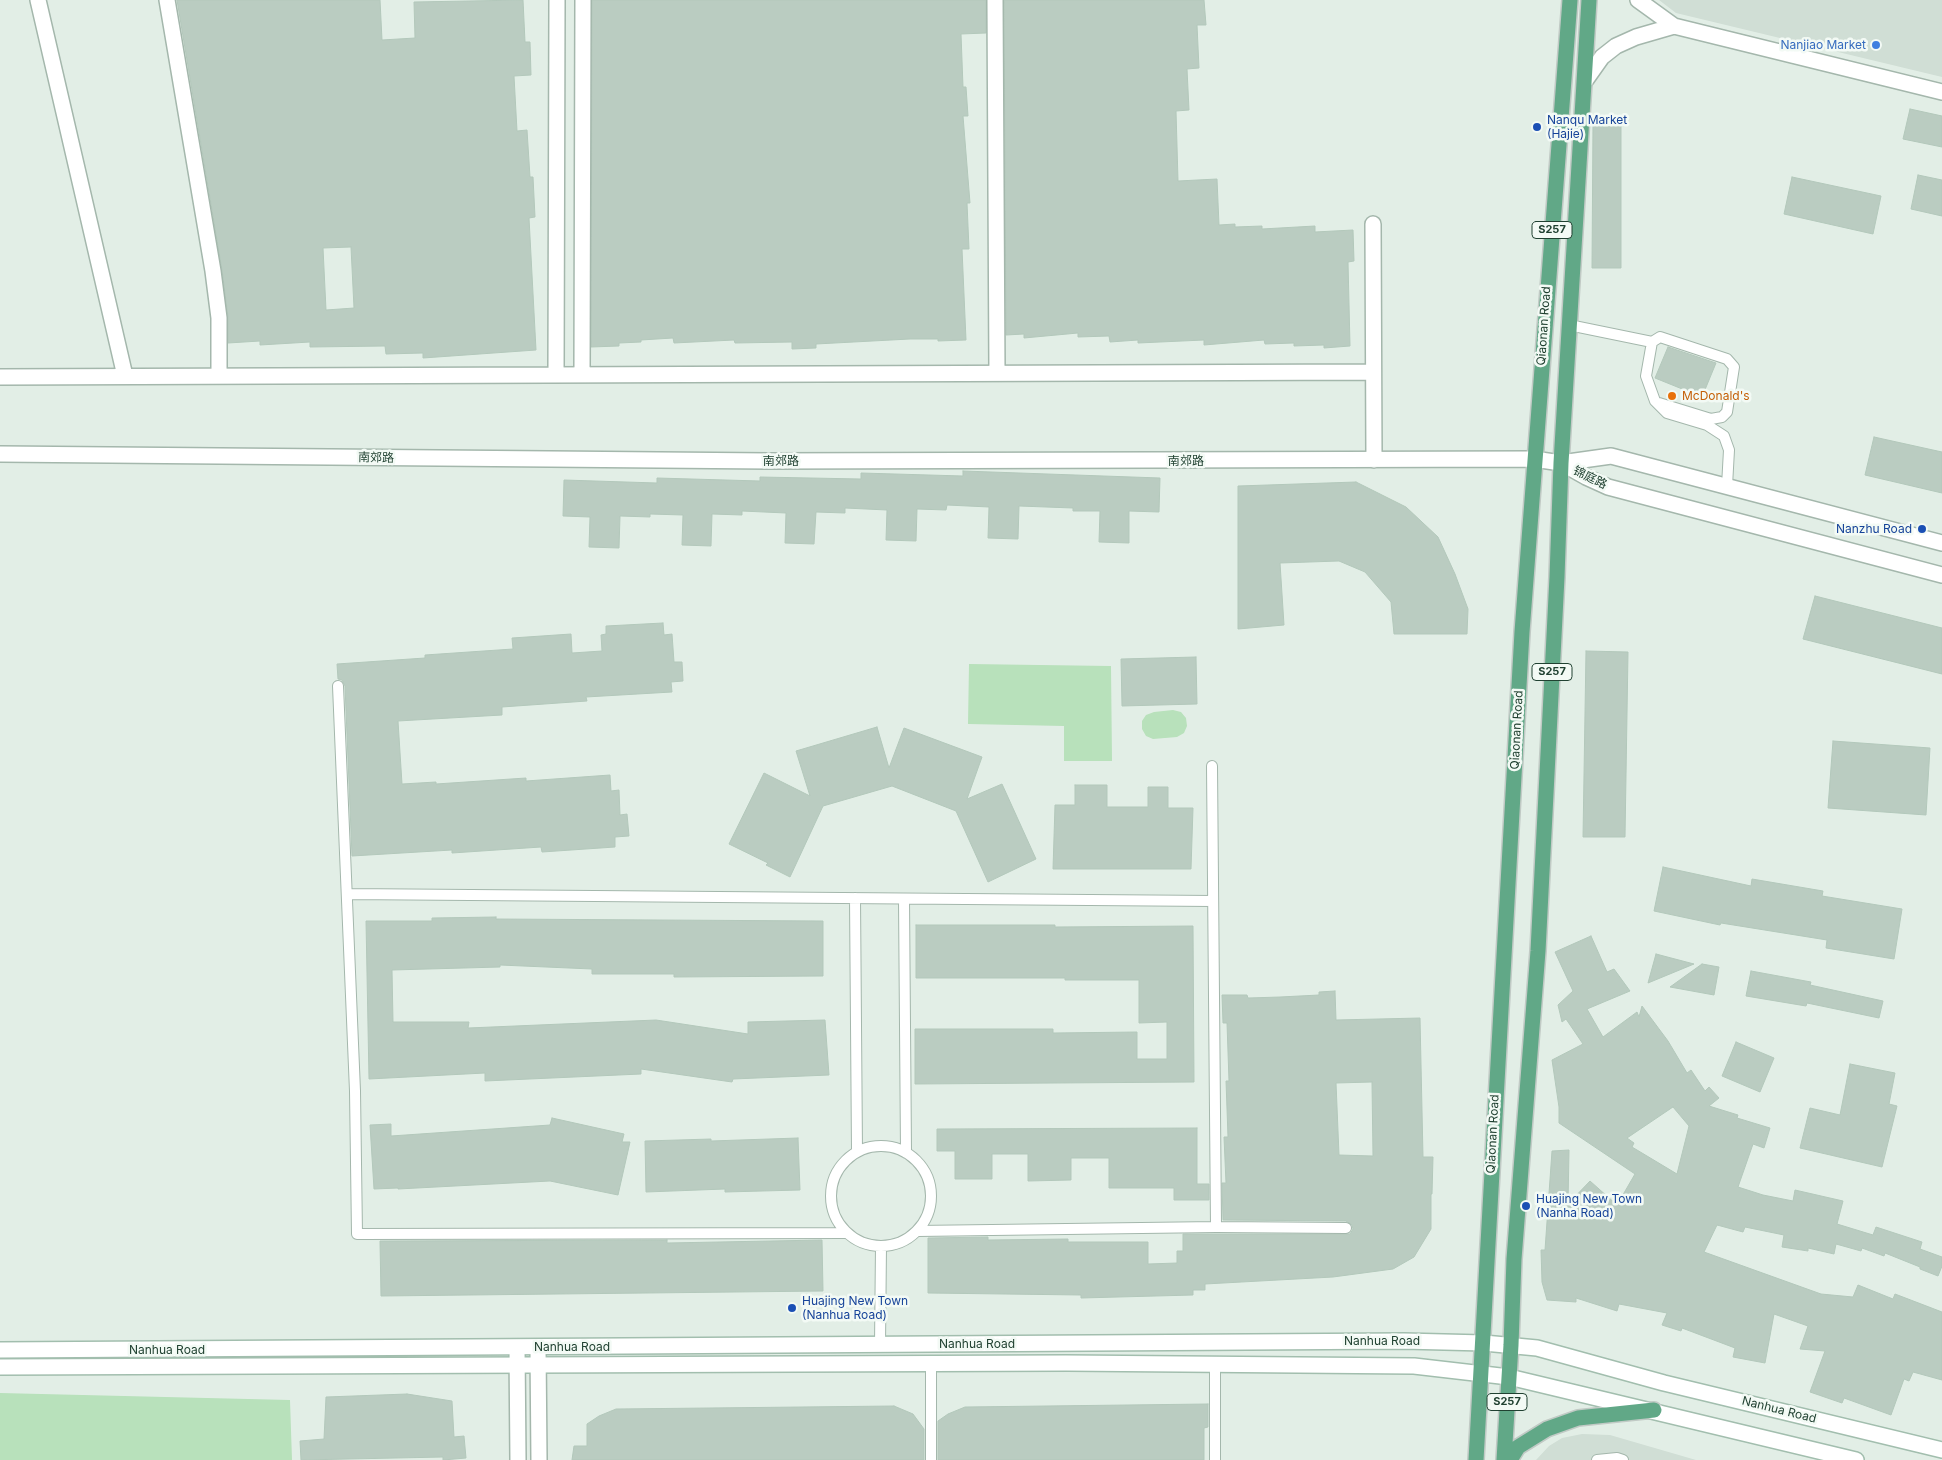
<!DOCTYPE html>
<html>
<head>
<meta charset="utf-8">
<style>
	body { margin:0 }
	canvas { display:block; background:#e2eee6 }
</style>
</head>
<body>
<canvas width="1942" height="1460"></canvas>
<script>
const c = document.querySelector('canvas').getContext('2d');
c.lineJoin = 'round';
function fill(path, color) {
  c.fillStyle = color;
  c.fill(path, 'evenodd');
}
function shape(rows) {
  const path = new Path2D();
  for (const r of rows) {
    if (r.length === 3) {
      path.moveTo(r[0] + r[2], r[1]);
      path.arc(r[0], r[1], r[2], 0, 2 * Math.PI);
      continue;
    }
    path.moveTo(r[0], r[1]);
    for (let i = 2; i < r.length; i += 2) path.lineTo(r[i], r[i + 1]);
  }
  return path;
}
function trace(path, color, width, dash) {
  c.strokeStyle = color;
  c.lineWidth = width;
  c.lineCap = dash ? 'butt' : 'round';
  c.setLineDash(dash || []);
  c.stroke(path);
}
function drawText(font, color, halo, rows, align = 'center') {
  c.font = font + ' Inter,"Noto Sans SC",sans-serif';
  c.lineWidth = 5;
  c.setLineDash([]);
  c.textBaseline = 'middle';
  c.strokeStyle = halo;
  c.fillStyle = color;
  for (const [text, x, y, turn = 0] of rows) {
    c.save();
    c.translate(x, y);
    c.rotate((+turn || 0) * Math.PI / 180);
    c.textAlign = isNaN(turn) ? turn : align;
    if (halo) c.strokeText(text, 0, 0);
    c.fillText(text, 0, 0);
    c.restore();
  }
}
fill(shape([
	[1659,0,1942,0,1942,77,1676,13],
	[1582,1434,1610,1435,1696,1460,1536,1460,1549,1446,1562,1438]
]), '#d0ded5');
fill(shape([
	[969,664,1111,666,1112,761,1064,761,1064,726,968,724],
	[1173,710,1181,712,1186,718,1187,726,1184,733,1177,737,1153,739,1146,736,1142,729,1142,721,1146,715,1154,712],
	[0,1393,290,1400,292,1460,0,1460]
]), '#b8e1bb');
const building = shape([
	[177,0,380,0,382,40,415,38,414,2,523,0,525,42,530,42,531,75,514,76,517,131,527,130,530,177,533,177,535,217,529,218,536,350,423,358,423,353,386,354,385,346,310,347,310,342,260,345,260,341,228,343,228,317,222,270,177,0],
	[351,247,354,308,326,310,323,248,351,247],
	[592,0,986,0,986,33,961,34,963,87,966,87,968,116,963,116,970,203,967,203,969,249,962,249,966,340,938,341,938,339,910,339,816,344,816,348,792,349,792,342,735,343,734,340,674,343,673,338,641,340,641,342,619,343,619,346,591,347,592,0],
	[1004,0,1204,0,1206,25,1197,25,1199,68,1187,69,1189,110,1176,111,1178,181,1217,179,1219,225,1235,224,1235,227,1262,226,1262,229,1315,226,1315,232,1353,230,1354,261,1348,262,1350,346,1324,348,1324,345,1294,346,1294,343,1265,344,1264,340,1204,345,1204,340,1138,343,1138,340,1110,342,1109,336,1078,337,1078,333,1024,338,1024,334,1006,335,1004,0],
	[1910,109,1942,116,1942,147,1903,139,1910,109],
	[1593,123,1621,123,1621,268,1592,268,1593,123],
	[1918,175,1942,180,1942,216,1911,209,1918,175],
	[1792,177,1881,196,1873,234,1784,214,1792,177],
	[1668,347,1716,363,1702,397,1655,378,1668,347],
	[1874,437,1942,452,1942,493,1865,475,1874,437],
	[963,471,1160,478,1159,512,1129,511,1129,543,1099,542,1100,511,1073,511,1073,508,1019,506,1018,539,988,538,989,507,947,505,946,510,917,509,916,541,886,540,887,510,845,508,845,513,816,512,814,544,785,543,786,513,742,511,742,515,712,514,711,546,682,545,683,515,650,514,650,517,620,516,619,548,589,547,590,517,563,516,564,480,657,483,657,478,760,481,760,477,861,479,861,473,963,476,963,471],
	[1356,482,1406,507,1438,537,1455,574,1468,609,1467,634,1394,634,1391,602,1365,572,1339,561,1280,563,1284,625,1238,629,1238,486,1356,482],
	[1815,596,1942,628,1942,674,1803,639,1815,596],
	[663,623,664,635,672,634,674,662,682,662,683,681,671,682,672,692,586,697,587,701,502,707,502,715,398,721,402,784,436,782,436,784,526,778,526,781,610,775,611,791,619,790,620,815,627,814,629,836,615,837,615,847,542,852,541,847,452,853,452,850,352,856,345,686,342,680,338,679,337,664,425,658,425,655,513,649,512,638,571,634,572,653,602,651,601,635,606,634,606,626,663,623],
	[1586,651,1628,652,1625,837,1583,837,1586,651],
	[1196,657,1197,704,1122,706,1121,659,1196,657],
	[877,727,889,768,904,728,982,757,967,799,1002,784,1036,859,988,882,956,811,892,786,823,806,790,877,766,865,768,863,729,844,764,773,810,796,796,751,877,727],
	[1833,741,1930,748,1926,815,1828,808,1833,741],
	[1075,785,1107,785,1107,807,1148,807,1148,787,1168,787,1168,808,1193,808,1191,869,1053,869,1055,805,1075,805,1075,785],
	[1663,867,1751,886,1752,879,1823,891,1822,896,1902,909,1894,959,1826,948,1827,940,1721,923,1720,925,1654,911,1663,867],
	[496,917,496,919,823,921,823,976,674,977,674,974,592,974,592,969,500,965,500,967,392,970,393,1022,469,1022,468,1028,656,1020,748,1034,748,1022,825,1020,829,1075,733,1079,732,1082,641,1069,641,1074,485,1081,485,1073,369,1079,366,921,432,921,432,918,496,917],
	[916,925,1055,925,1055,927,1193,926,1194,1082,915,1084,915,1029,1053,1029,1053,1033,1137,1032,1137,1059,1167,1059,1167,1022,1139,1023,1139,980,1065,980,1065,978,916,978,916,925],
	[1591,936,1607,972,1614,969,1630,991,1587,1009,1603,1037,1637,1012,1639,1017,1642,1006,1668,1041,1687,1073,1691,1070,1705,1091,1709,1087,1719,1098,1709,1106,1738,1115,1737,1118,1770,1128,1764,1148,1753,1144,1738,1187,1763,1195,1793,1201,1795,1190,1843,1201,1837,1224,1873,1235,1876,1227,1922,1242,1920,1249,1942,1257,1942,1266,1938,1276,1920,1269,1920,1267,1885,1253,1884,1256,1862,1248,1861,1251,1836,1244,1834,1254,1808,1248,1808,1251,1782,1247,1784,1235,1745,1227,1743,1232,1717,1225,1704,1252,1821,1294,1853,1297,1858,1285,1893,1299,1895,1294,1942,1312,1942,1380,1913,1372,1909,1381,1904,1379,1891,1415,1844,1398,1842,1403,1810,1392,1825,1351,1800,1349,1808,1326,1774,1314,1765,1363,1733,1357,1735,1348,1682,1328,1681,1331,1662,1325,1667,1313,1619,1304,1617,1311,1576,1298,1576,1302,1547,1300,1542,1282,1541,1250,1545,1250,1552,1151,1569,1150,1568,1204,1590,1181,1617,1205,1635,1174,1559,1123,1559,1107,1552,1060,1583,1044,1566,1019,1562,1022,1558,1005,1573,991,1555,952,1591,936],
	[1673,1107,1689,1126,1677,1174,1632,1147,1634,1143,1627,1138,1673,1107],
	[1656,954,1694,964,1648,983,1656,954],
	[1702,964,1719,967,1714,995,1670,987,1702,964],
	[1751,971,1811,982,1810,985,1883,1001,1879,1018,1807,1003,1806,1006,1746,996,1751,971],
	[1335,991,1336,1020,1420,1018,1423,1157,1433,1157,1432,1194,1431,1194,1431,1229,1414,1257,1393,1269,1333,1277,1205,1284,1205,1290,1193,1290,1193,1295,1081,1298,1081,1295,928,1293,928,1238,988,1237,988,1240,1068,1239,1068,1242,1148,1242,1148,1264,1177,1263,1177,1251,1183,1251,1183,1234,1350,1234,1353,1229,1352,1225,1346,1221,1223,1220,1222,1183,1226,1183,1224,1137,1228,1137,1226,1081,1229,1081,1227,1023,1223,1023,1222,995,1247,995,1248,998,1280,997,1319,995,1319,992,1335,991],
	[1372,1082,1373,1156,1339,1155,1336,1083,1372,1082],
	[1736,1042,1774,1058,1760,1092,1722,1076,1736,1042],
	[1850,1064,1895,1073,1889,1104,1897,1106,1882,1167,1800,1148,1810,1108,1840,1115,1850,1064],
	[552,1118,624,1134,622,1142,630,1142,618,1195,550,1181,398,1189,398,1188,374,1189,370,1125,391,1124,391,1136,550,1125,552,1118],
	[1197,1128,1197,1184,1209,1184,1209,1200,1174,1200,1174,1188,1109,1188,1109,1158,1071,1158,1071,1180,1028,1181,1028,1154,992,1154,992,1179,955,1179,955,1151,937,1151,937,1129,1197,1128],
	[798,1138,800,1190,725,1192,725,1189,646,1192,645,1141,711,1139,711,1141,798,1138],
	[667,1240,667,1243,822,1240,823,1291,381,1296,380,1241,667,1240],
	[407,1394,452,1401,454,1437,464,1436,466,1458,443,1460,443,1457,301,1460,300,1441,324,1439,326,1397,407,1394],
	[1208,1404,1208,1427,1204,1428,1204,1460,938,1460,938,1421,948,1414,965,1407,1208,1404],
	[894,1406,913,1414,924,1429,924,1460,572,1460,574,1446,587,1446,587,1424,599,1416,616,1409,894,1406]
]);
fill(building, '#baccc1');
trace(building, '#b3c8bb', 1);
const lane = shape([
	[1569,325,1652,342],
	[1659,403,1711,419,1722,417,1727,412,1734,367,1727,359,1660,337,1652,342,1646,376,1655,401,1667,413,1707,425,1724,436,1729,450,1727,486],
	[338,686,355,1091,357,1234,845,1233],
	[1212,766,1216,1227],
	[347,894,1213,901],
	[855,898,857,1152],
	[904,899,906,1153],
	[881,1196,50],
	[917,1231,1216,1227,1346,1228],
	[880,1345,881,1246],
	[931,1364,931,1460],
	[1215,1364,1215,1460],
	[1597,1460,1617,1458,1623,1460]
]);
const street = shape([
	[38,0,125,376],
	[167,0,213,271,219,318,219,376],
	[995,0,997,373],
	[1638,0,1674,26,1942,92],
	[1585,81,1602,57,1616,46,1636,37,1674,26],
	[1373,224,1374,460],
	[556,375,557,0],
	[582,375,583,0],
	[0,377,1373,372],
	[0,454,769,461,1534,459,1561,463,1611,456,1942,543],
	[1561,463,1586,477,1608,487,1942,575],
	[517,1348,518,1460],
	[538,1348,539,1460]
]);
const secondary = shape([
	[0,1350,1404,1341,1484,1343,1537,1348,1664,1383,1942,1450],
	[0,1367,1066,1363,1414,1366,1509,1377,1856,1460]
]);
const primary = shape([
	[1476,1460,1522,632,1570,0],
	[1504,1460,1511,1345,1514,1259,1538,951,1557,577,1561,463,1589,0],
	[1510,1460,1518,1447,1547,1429,1578,1418,1654,1410]
]);
trace(lane, '#a4b7ac', 12);
trace(street, '#a4b7ac', 18);
trace(secondary, '#a2beae', 18);
trace(primary, '#c1cac5', 18);
trace(lane, '#fff', 10);
trace(street, '#fff', 15);
trace(secondary, '#fff', 15);
trace(primary, '#61a887', 15);
for (const [x, y, r, color] of [
	[1876,45,5,"#3f7fe0"],
	[1537,127,5,"#1a4fb4"],
	[1672,396,5,"#e8710a"],
	[1922,529,5,"#1a4fb4"],
	[1526,1206,5,"#1a4fb4"],
	[792,1308,5,"#1a4fb4"]
]) {
  const dot = new Path2D();
  dot.arc(x, y, r, 0, 2 * Math.PI);
  c.fillStyle = color;
  c.fill(dot);
  trace(dot, '#f3faf5', 2);
}
for (const [x, y, w] of [
	[1552,230,40],
	[1552,672,40],
	[1507,1402,40]
]) {
  const box = new Path2D();
  box.roundRect(x - w / 2, y - 8.5, w, 17, 4);
  c.fillStyle = '#f3faf5';
  c.fill(box);
  trace(box, '#204131', 1);
}
drawText('bold 11px', '#204131', null, [
	["S257",1552,230],
	["S257",1552,672],
	["S257",1507,1402]
]);
drawText('12px', '#366cbe', '#f3faf5', [
	["Nanjiao Market",1866,45]
], 'right');
drawText('12px', '#164399', '#f3faf5', [
	["Nanqu Market",1547,120],
	["(Hajie)",1547,134],
	["Nanzhu Road",1912,529,"right"],
	["Huajing New Town",1536,1199],
	["(Nanha Road)",1536,1213],
	["Huajing New Town",802,1301],
	["(Nanhua Road)",802,1315]
], 'left');
drawText('12px', '#204131', '#f3faf5', [
	["Qiaonan Road",1544,326,-86],
	["南郊路",376,458,1],
	["南郊路",781,461],
	["南郊路",1186,461],
	["锦庭路",1590,478,26],
	["Qiaonan Road",1517,730,-87],
	["Qiaonan Road",1493,1134,-87],
	["Nanhua Road",1382,1341],
	["Nanhua Road",977,1344],
	["Nanhua Road",572,1347],
	["Nanhua Road",167,1350],
	["Nanhua Road",1779,1410,14]
]);
drawText('12px', '#c56008', '#f3faf5', [
	["McDonald's",1682,396]
], 'left');
</script>
</body>
</html>
